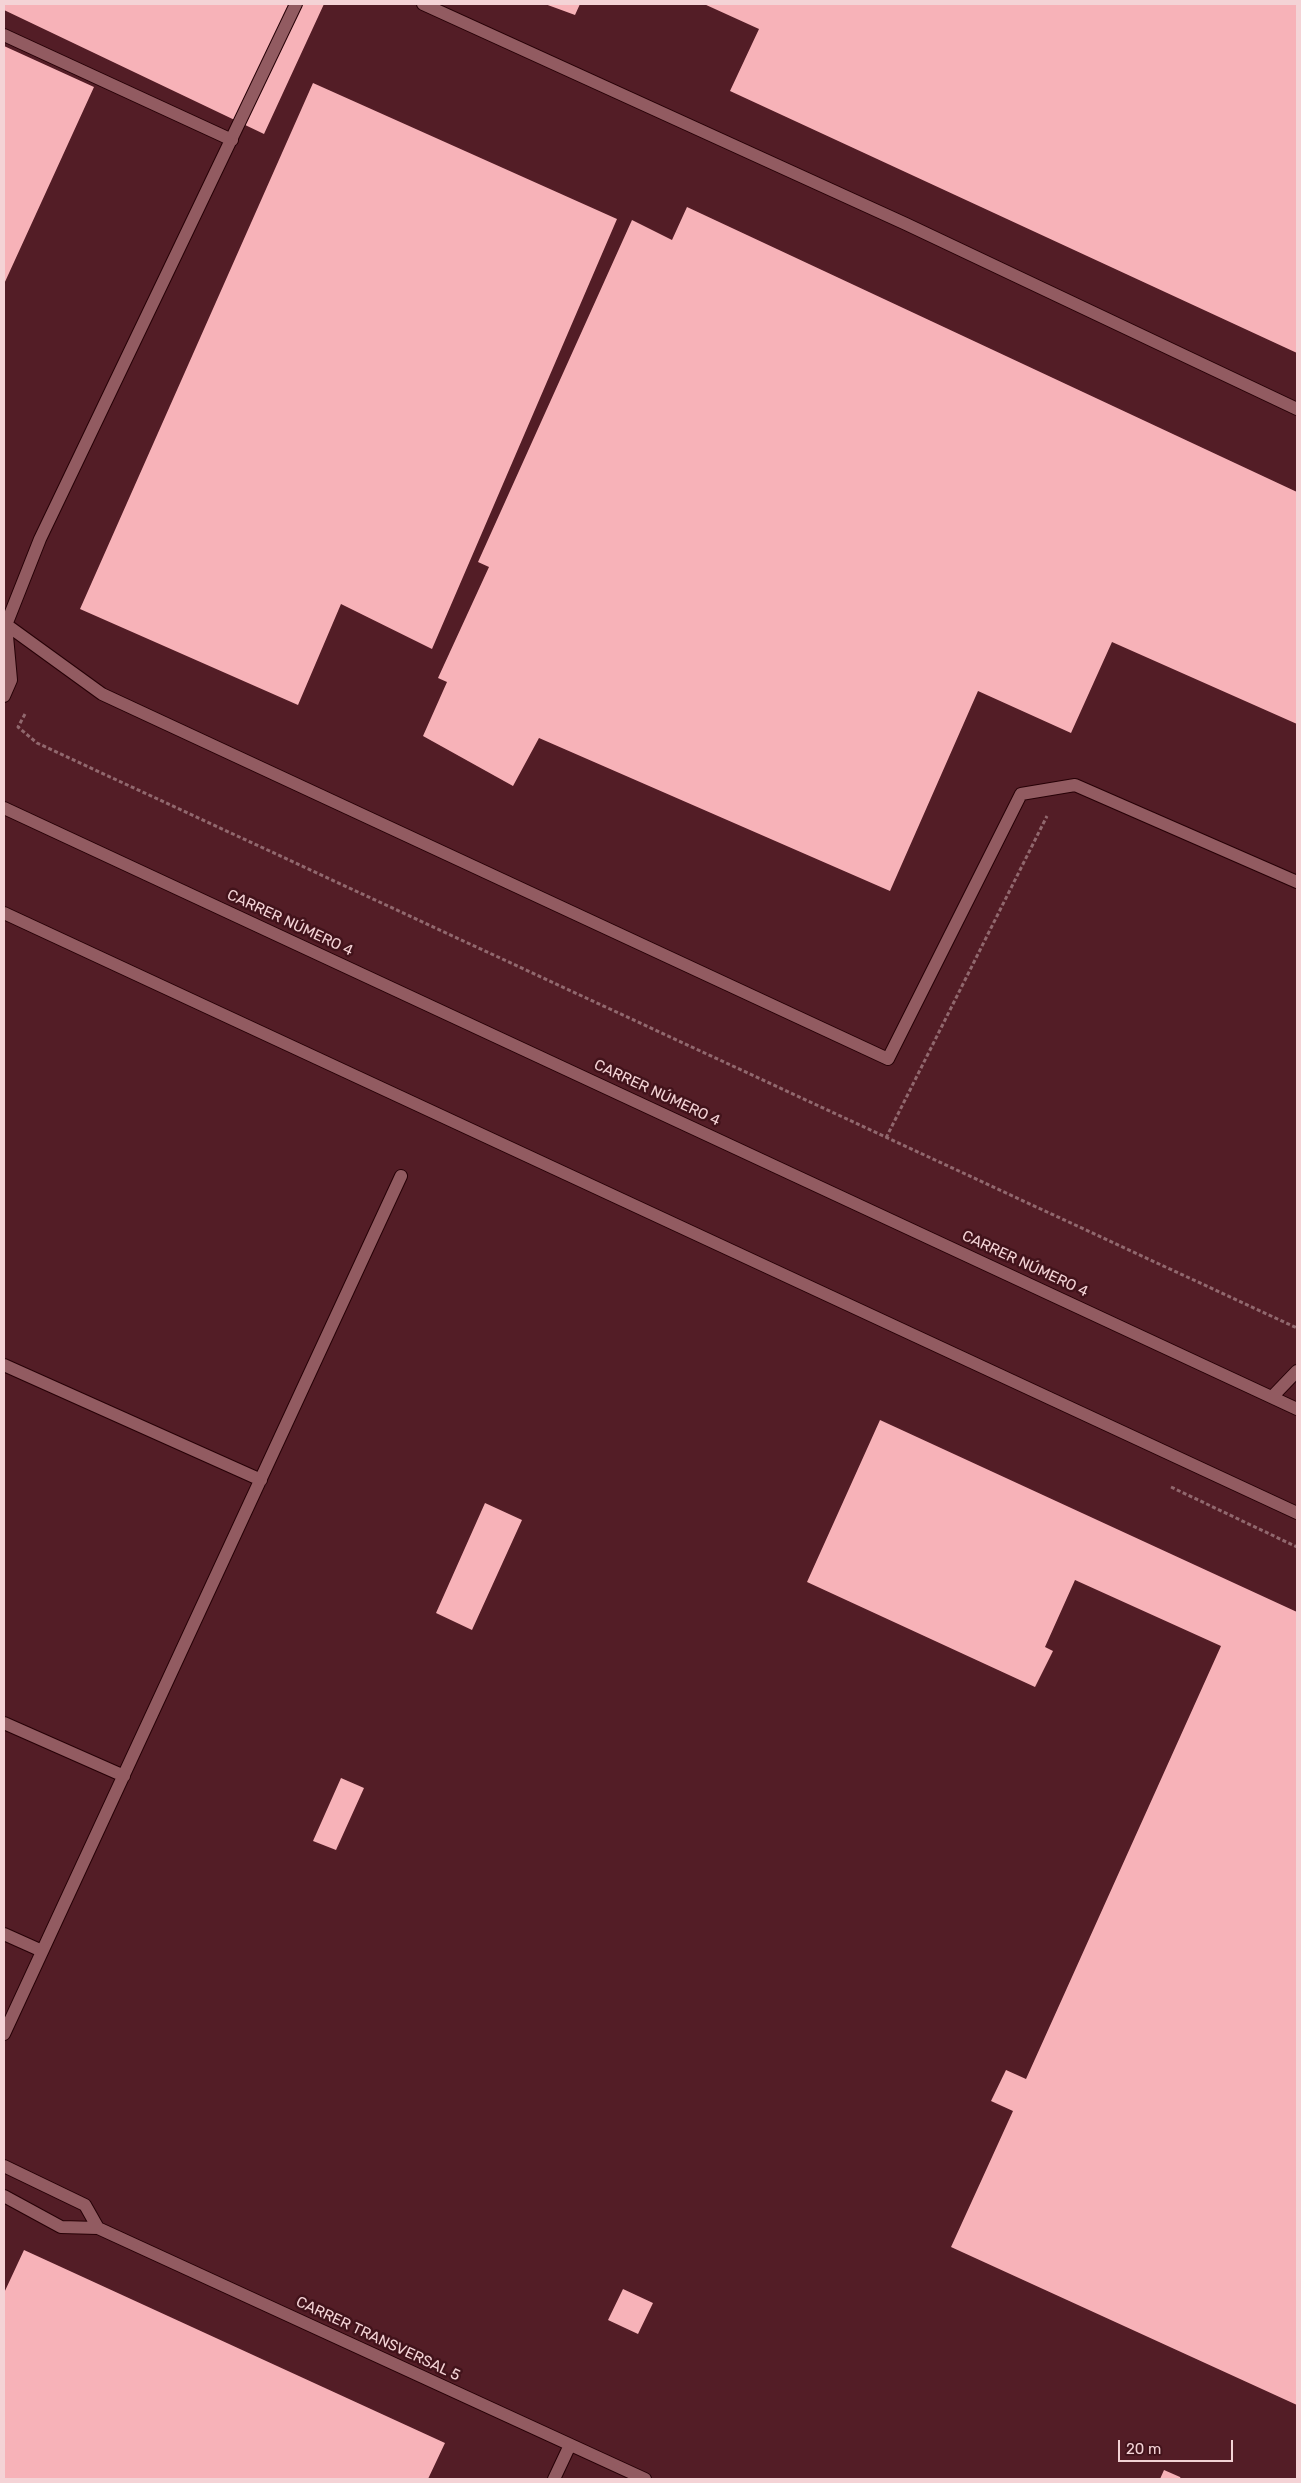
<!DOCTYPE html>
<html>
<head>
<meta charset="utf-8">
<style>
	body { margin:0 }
	#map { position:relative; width:1301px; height:2483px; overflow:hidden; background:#42131b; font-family:Rubik,sans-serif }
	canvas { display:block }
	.frame { position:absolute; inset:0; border:5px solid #f4d3d6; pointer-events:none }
	.scale { position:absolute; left:1118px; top:2440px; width:115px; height:22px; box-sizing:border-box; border:2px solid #f4d3d6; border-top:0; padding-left:6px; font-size:15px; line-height:18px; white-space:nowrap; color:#f4d3d6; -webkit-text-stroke:4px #42131b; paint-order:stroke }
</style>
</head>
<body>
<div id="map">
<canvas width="1301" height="2483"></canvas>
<div class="frame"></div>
<div class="scale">20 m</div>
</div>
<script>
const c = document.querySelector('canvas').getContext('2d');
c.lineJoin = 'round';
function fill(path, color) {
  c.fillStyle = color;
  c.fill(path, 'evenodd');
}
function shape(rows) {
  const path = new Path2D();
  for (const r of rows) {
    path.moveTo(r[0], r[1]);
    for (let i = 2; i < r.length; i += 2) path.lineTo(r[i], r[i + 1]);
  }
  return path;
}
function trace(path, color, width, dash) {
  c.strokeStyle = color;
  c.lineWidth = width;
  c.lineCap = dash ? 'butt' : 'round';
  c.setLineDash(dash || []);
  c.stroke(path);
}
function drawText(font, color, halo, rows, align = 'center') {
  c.font = font + ' Rubik,sans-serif';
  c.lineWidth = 5;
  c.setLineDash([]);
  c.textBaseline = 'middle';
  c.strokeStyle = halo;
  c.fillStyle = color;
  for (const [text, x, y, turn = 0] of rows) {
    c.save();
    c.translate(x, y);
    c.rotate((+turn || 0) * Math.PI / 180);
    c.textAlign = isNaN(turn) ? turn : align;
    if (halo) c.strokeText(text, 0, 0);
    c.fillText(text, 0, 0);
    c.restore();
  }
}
fill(shape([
	[4,4,1297,4,1297,2479,4,2479]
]), '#531d26');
fill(shape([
	[4,4,324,4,264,134,4,10],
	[545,4,580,4,575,15],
	[704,4,1297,4,1297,353,730,91,759,29],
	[4,46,94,87,4,284],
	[313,83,617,219,432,649,341,604,298,705,80,609],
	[687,207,1297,492,1297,724,1112,642,1071,733,978,691,890,891,539,738,513,786,423,736,447,682,438,678,489,567,478,562,632,220,672,240],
	[880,1420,1297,1612,1297,2405,951,2247,1013,2111,991,2101,1006,2070,1026,2079,1221,1646,1075,1580,1045,1647,1053,1651,1035,1687,807,1582],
	[485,1503,522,1520,472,1630,436,1613],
	[341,1778,364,1788,336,1850,313,1841],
	[24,2250,445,2443,428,2479,4,2479,4,2293],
	[623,2289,653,2303,638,2334,608,2320],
	[1164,2470,1180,2477,1181,2479,1160,2479]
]), '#f7b2b8');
const minor = shape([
	[423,4,906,224,1297,409],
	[4,35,232,140],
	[4,623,102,694,888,1059,1021,794,1075,785,1297,882],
	[4,696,11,680,6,625,40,539,296,4],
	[4,808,1297,1409],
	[4,913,1297,1513],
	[4,1365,261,1480],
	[1272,1397,1297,1371],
	[4,1723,124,1776],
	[4,1934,42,1951],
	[4,2034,401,1176],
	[4,2166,85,2205,98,2228],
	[4,2196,61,2227,98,2228,645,2479],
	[554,2479,570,2445]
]);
trace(minor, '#260006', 14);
trace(shape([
	[25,714,18,727,37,743,1297,1328],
	[886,1138,1047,816],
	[1171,1487,1297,1547]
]), '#91686e', 3, [4, 2.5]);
trace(minor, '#925b61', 12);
drawText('15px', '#f4d3d6', '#42131b', [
	["CARRER NÚMERO 4",290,923,25],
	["CARRER NÚMERO 4",657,1093,25],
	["CARRER NÚMERO 4",1025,1264,25],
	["CARRER TRANSVERSAL 5",378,2339,25]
]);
</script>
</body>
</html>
